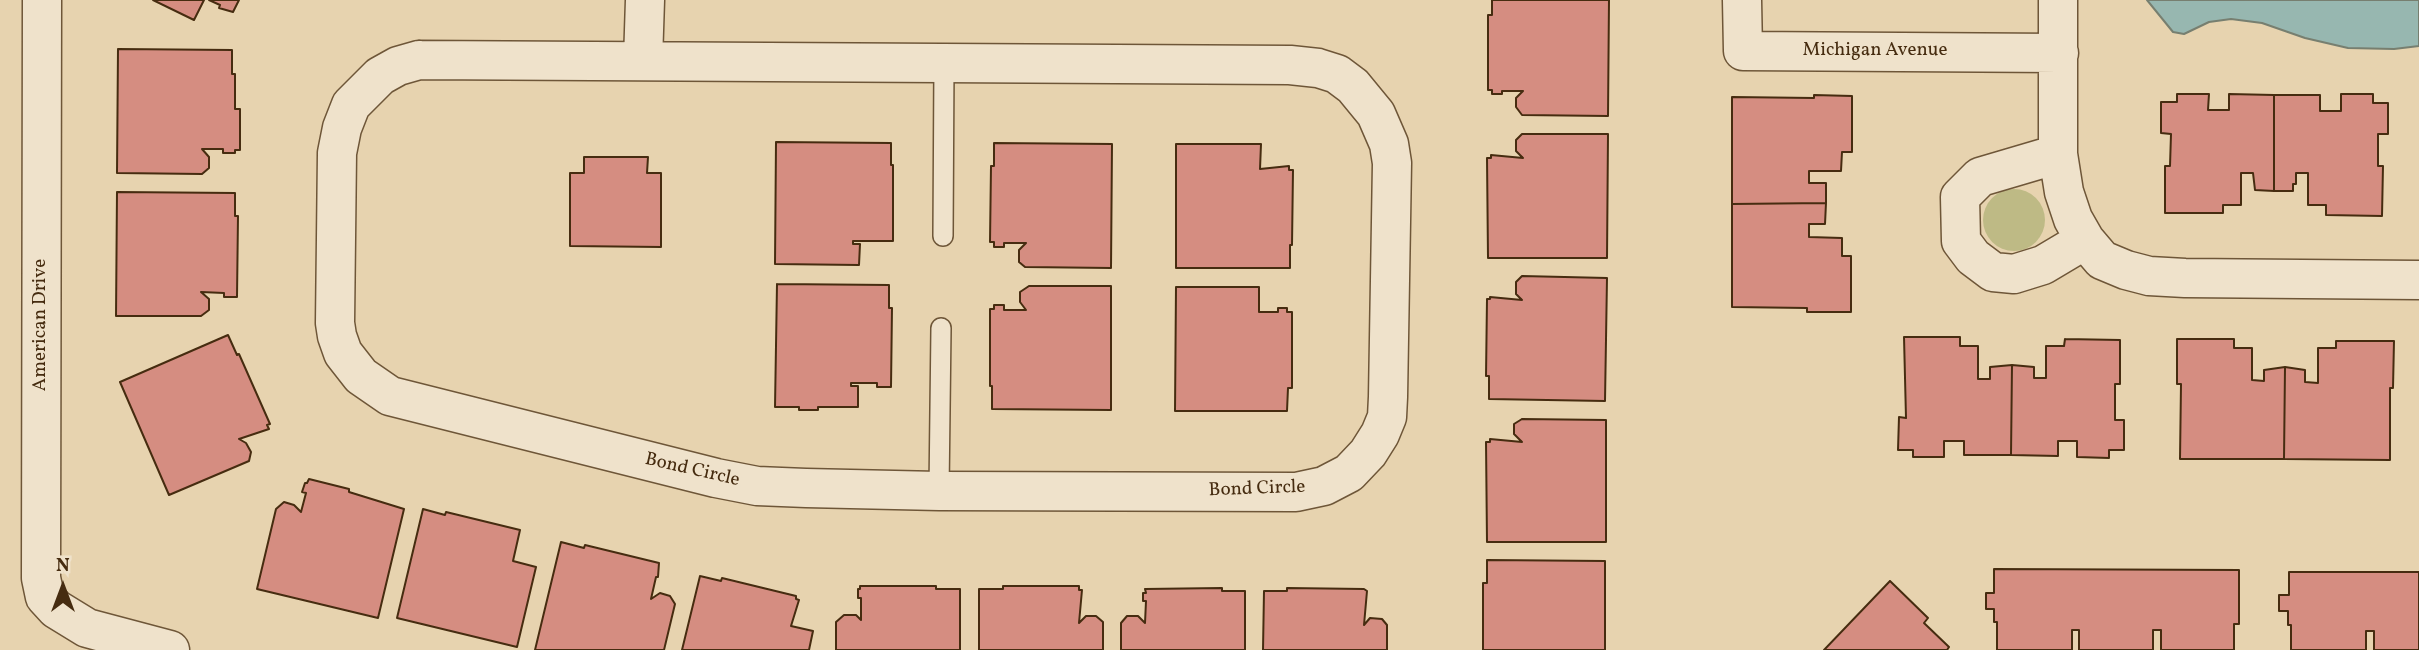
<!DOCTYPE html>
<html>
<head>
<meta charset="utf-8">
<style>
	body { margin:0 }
	#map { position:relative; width:2419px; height:650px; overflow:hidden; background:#e7d3af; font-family:Vollkorn,serif }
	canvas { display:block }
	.north { position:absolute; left:28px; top:552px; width:70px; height:70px; -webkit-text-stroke:5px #efe2cb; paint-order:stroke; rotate:0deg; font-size:19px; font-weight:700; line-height:28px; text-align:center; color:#462c10 }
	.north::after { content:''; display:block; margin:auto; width:24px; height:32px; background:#462c10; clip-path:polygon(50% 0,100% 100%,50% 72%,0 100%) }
</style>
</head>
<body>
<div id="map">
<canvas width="2419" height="650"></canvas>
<div class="north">N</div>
</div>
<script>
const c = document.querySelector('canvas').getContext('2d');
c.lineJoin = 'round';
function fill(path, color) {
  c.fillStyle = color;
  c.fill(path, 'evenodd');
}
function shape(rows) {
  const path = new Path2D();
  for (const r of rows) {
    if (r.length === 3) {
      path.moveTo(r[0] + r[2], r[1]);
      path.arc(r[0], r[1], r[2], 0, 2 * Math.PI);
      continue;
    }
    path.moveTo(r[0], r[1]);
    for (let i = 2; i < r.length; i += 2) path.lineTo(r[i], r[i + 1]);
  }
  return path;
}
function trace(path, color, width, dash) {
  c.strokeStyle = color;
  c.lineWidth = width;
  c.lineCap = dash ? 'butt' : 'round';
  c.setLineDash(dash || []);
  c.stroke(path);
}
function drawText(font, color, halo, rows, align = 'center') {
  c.font = font + ' Vollkorn,serif';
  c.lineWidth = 7;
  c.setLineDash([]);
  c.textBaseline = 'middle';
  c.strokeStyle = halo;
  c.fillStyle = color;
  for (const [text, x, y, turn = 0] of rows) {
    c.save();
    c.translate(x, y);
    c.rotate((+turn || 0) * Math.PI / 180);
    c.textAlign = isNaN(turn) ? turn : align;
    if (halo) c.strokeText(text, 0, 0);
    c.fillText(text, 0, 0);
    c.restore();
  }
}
fill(shape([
	[2014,220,31]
]), '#beba85');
const water = shape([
	[2147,0,2419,0,2419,46,2394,49,2348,48,2305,38,2262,23,2231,19,2209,22,2184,34,2173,32,2147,0]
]);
fill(water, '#97b7b0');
trace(water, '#777f70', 2);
const building = shape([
	[153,0,204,0,194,20,153,0],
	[209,0,239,0,233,12,219,8,220,5,209,0],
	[1492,0,1609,0,1608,116,1522,115,1516,107,1516,98,1523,91,1502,91,1502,94,1492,94,1492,90,1488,90,1488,15,1492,15,1492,0],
	[118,49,232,50,232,74,235,74,235,109,240,109,240,150,235,150,235,153,223,153,223,149,202,149,209,157,209,168,202,174,117,173,118,49],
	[2177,94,2209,94,2208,110,2229,110,2229,94,2274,95,2274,191,2255,190,2253,173,2241,173,2241,205,2223,205,2223,213,2165,213,2165,166,2170,166,2171,134,2161,133,2161,102,2177,102,2177,94],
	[2341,94,2373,94,2373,103,2388,103,2388,134,2378,134,2378,166,2383,166,2382,216,2326,215,2326,205,2308,205,2308,173,2296,173,2296,184,2293,184,2293,191,2274,191,2274,95,2320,95,2320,111,2341,111,2341,94],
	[1814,95,1852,96,1852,152,1842,152,1841,171,1809,171,1809,183,1826,183,1826,203,1732,204,1732,97,1814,98,1814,95],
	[1522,134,1608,134,1607,258,1488,258,1487,158,1491,158,1491,155,1523,158,1516,151,1516,140,1522,134],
	[776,142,891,143,891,165,893,165,893,241,853,241,853,244,860,244,859,265,775,264,776,142],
	[994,143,1112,144,1111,268,1025,267,1019,262,1019,250,1026,243,1004,243,1004,247,994,247,994,242,990,242,991,166,994,166,994,143],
	[1176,144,1261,144,1260,169,1289,166,1289,170,1293,170,1292,245,1290,245,1290,268,1176,268,1176,144],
	[584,157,648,157,647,173,661,173,661,247,570,246,570,173,584,173,584,157],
	[117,192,235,193,235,216,238,216,237,297,224,297,224,293,201,292,209,299,209,310,201,316,116,316,117,192],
	[1826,203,1825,224,1809,224,1809,237,1842,238,1842,256,1851,256,1851,312,1807,312,1807,308,1732,307,1732,204,1826,203],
	[1522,276,1607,278,1605,401,1489,399,1489,376,1486,376,1487,299,1490,299,1490,297,1522,300,1516,294,1516,282,1522,276],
	[777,284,889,285,889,308,892,308,891,387,877,387,877,383,851,383,851,386,858,386,858,407,818,407,818,410,799,410,799,407,775,407,777,284],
	[1029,286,1111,286,1111,410,992,409,992,386,990,386,990,309,994,309,994,305,1004,305,1004,310,1026,310,1020,302,1020,292,1029,286],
	[1176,287,1259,287,1259,312,1278,312,1278,308,1287,308,1287,312,1292,312,1292,388,1288,388,1287,411,1175,411,1176,287],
	[228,335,237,355,239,354,270,424,267,425,269,429,239,439,246,443,251,452,249,461,169,495,120,382,228,335],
	[1904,337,1960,337,1960,346,1978,346,1978,379,1990,379,1990,367,2012,365,2011,455,1964,455,1964,441,1944,441,1944,457,1913,457,1913,450,1898,450,1899,417,1906,418,1904,337],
	[2065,339,2120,340,2120,384,2115,384,2115,420,2124,420,2124,450,2109,450,2109,458,2077,457,2077,441,2058,441,2058,456,2011,455,2012,365,2034,367,2034,378,2046,378,2046,346,2064,346,2065,339],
	[2177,339,2234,339,2234,348,2252,348,2252,380,2264,381,2264,370,2285,367,2284,459,2180,459,2181,384,2177,384,2177,339],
	[2336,341,2394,341,2393,388,2390,388,2390,460,2284,459,2285,367,2305,370,2305,382,2318,383,2318,348,2336,348,2336,341],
	[1522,419,1606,420,1606,542,1487,542,1486,442,1490,442,1490,439,1522,442,1514,434,1514,424,1522,419],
	[309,479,349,489,349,492,404,509,378,618,257,589,276,509,284,502,294,505,301,512,306,493,302,492,305,483,307,483,309,479],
	[423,509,445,515,446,512,520,530,513,561,536,567,517,647,397,618,423,509],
	[561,542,584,548,585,545,659,563,658,577,656,577,651,599,660,593,670,596,675,604,664,650,535,650,561,542],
	[1487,560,1605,561,1605,650,1483,650,1483,583,1487,583,1487,560],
	[1994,569,2239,570,2239,624,2234,624,2234,650,2161,650,2161,630,2153,630,2153,650,2079,650,2079,630,2072,630,2072,650,1997,650,1997,622,1994,622,1994,609,1986,609,1986,593,1994,593,1994,569],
	[2289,572,2419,572,2419,650,2374,650,2374,631,2366,631,2366,650,2291,650,2291,625,2288,625,2288,611,2279,611,2279,595,2289,595,2289,572],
	[700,576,721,581,722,578,796,596,796,599,799,600,791,626,813,631,809,650,682,650,700,576],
	[1890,581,1928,618,1924,623,1949,647,1947,650,1824,650,1890,581],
	[860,586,936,586,936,589,960,589,960,650,836,650,836,622,844,615,856,615,861,620,861,598,858,598,858,589,860,589,860,586],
	[1003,586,1079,586,1079,590,1082,590,1079,623,1086,616,1096,616,1103,622,1103,650,979,650,979,589,1003,589,1003,586],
	[1222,588,1222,591,1245,591,1245,650,1121,650,1121,623,1127,616,1138,616,1145,623,1146,601,1143,601,1143,593,1146,593,1145,589,1222,588],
	[1287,588,1364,589,1367,591,1364,625,1370,618,1382,619,1387,625,1387,650,1263,650,1264,591,1287,591,1287,588]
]);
fill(building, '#d58d81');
trace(building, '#462c10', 2);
const lane = shape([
	[943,236,944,63],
	[939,491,941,328]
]);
const street = shape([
	[42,0,41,578,45,597,56,609,87,628,170,650],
	[1742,0,1743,51,2059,53],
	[2058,0,2058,154,2064,192,2073,219,2085,240,2102,260,2126,270,2149,276,2185,278,2419,280],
	[419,60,1290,65,1318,68,1337,74,1353,86,1376,114,1389,144,1392,163,1388,397,1387,417,1380,434,1368,453,1349,473,1324,486,1296,492,939,491,806,488,757,486,716,478,390,396,361,376,343,353,337,336,335,323,337,153,342,128,351,105,380,76,398,66,419,60],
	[643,61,645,0],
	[2058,154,1980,177,1960,197,1961,241,1973,257,1993,272,2014,274,2043,265,2085,240]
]);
trace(lane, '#6e5638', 22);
trace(street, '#6e5638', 41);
trace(lane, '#efe2cb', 19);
trace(street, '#efe2cb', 38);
drawText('19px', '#462c10', '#efe2cb', [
	["Michigan Avenue",1875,52],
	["American Drive",42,325,-90],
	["Bond Circle",692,471,13],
	["Bond Circle",1257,490,-2]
]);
</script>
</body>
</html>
